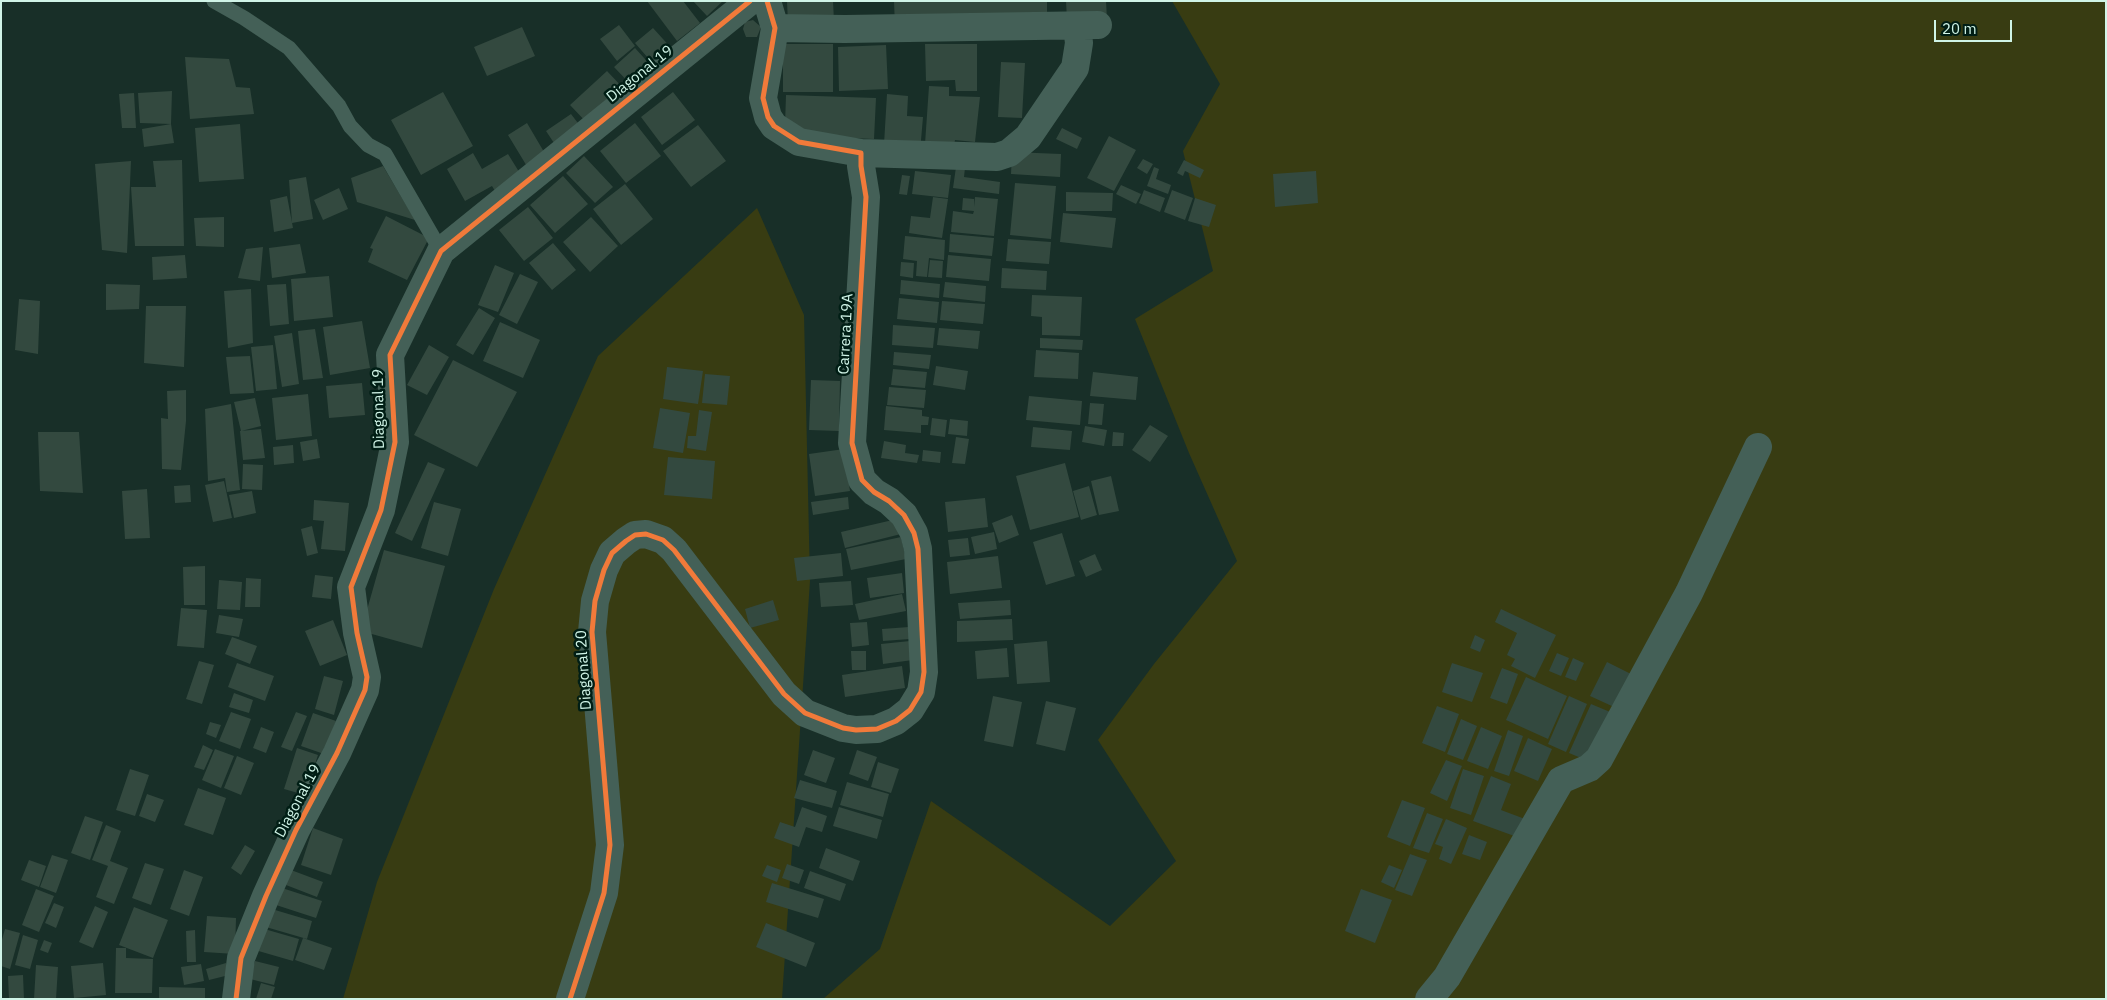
<!DOCTYPE html>
<html>
<head>
<meta charset="utf-8">
<style>
	body { margin:0 }
	#map { position:relative; width:2107px; height:1000px; overflow:hidden; background:#182f28; font-family:"IBM Plex Sans",sans-serif }
	canvas { display:block }
	.frame { position:absolute; inset:0; border:2px solid #d0f4e7; pointer-events:none }
	.scale { position:absolute; left:1934px; top:20px; width:78px; height:22px; box-sizing:border-box; border:2px solid #d0f4e7; border-top:0; padding-left:6px; font-size:15px; line-height:18px; white-space:nowrap; color:#d0f4e7; -webkit-text-stroke:4px #001e15; paint-order:stroke }
</style>
</head>
<body>
<div id="map">
<canvas width="2107" height="1000"></canvas>
<div class="frame"></div>
<div class="scale">20 m</div>
</div>
<script>
const c = document.querySelector('canvas').getContext('2d');
c.lineJoin = 'round';
function fill(path, color) {
  c.fillStyle = color;
  c.fill(path, 'evenodd');
}
function shape(rows) {
  const path = new Path2D();
  for (const r of rows) {
    path.moveTo(r[0], r[1]);
    for (let i = 2; i < r.length; i += 2) path.lineTo(r[i], r[i + 1]);
  }
  return path;
}
function trace(path, color, width, dash) {
  c.strokeStyle = color;
  c.lineWidth = width;
  c.lineCap = dash ? 'butt' : 'round';
  c.setLineDash(dash || []);
  c.stroke(path);
}
function drawText(font, color, halo, rows, align = 'center') {
  c.font = font + ' "IBM Plex Sans",sans-serif';
  c.lineWidth = 5;
  c.setLineDash([]);
  c.textBaseline = 'middle';
  c.strokeStyle = halo;
  c.fillStyle = color;
  for (const [text, x, y, turn = 0] of rows) {
    c.save();
    c.translate(x, y);
    c.rotate((+turn || 0) * Math.PI / 180);
    c.textAlign = isNaN(turn) ? turn : align;
    if (halo) c.strokeText(text, 0, 0);
    c.fillText(text, 0, 0);
    c.restore();
  }
}
fill(shape([
	[1172,1,2106,1,2106,999,823,999,880,949,931,801,1110,926,1176,861,1098,740,1154,664,1237,561,1189,453,1135,319,1213,271,1183,151,1220,84],
	[757,208,804,315,810,581,782,999,343,999,377,882,494,589,598,356]
]), '#383c12');
fill(shape([
	[647,1,683,1,700,23,677,41],
	[693,1,723,1,707,16],
	[787,1,833,1,834,21,788,24],
	[894,1,1047,1,1047,21,895,28],
	[1066,1,1106,1,1107,19,1067,20],
	[753,20,761,27,757,37,746,37,743,29,745,22],
	[619,25,635,46,617,61,600,39],
	[522,27,535,56,487,76,474,47],
	[653,28,673,50,655,66,635,43],
	[783,44,833,44,833,92,783,92],
	[925,44,977,44,977,91,956,91,955,80,926,81],
	[886,45,888,89,839,91,838,47],
	[635,48,654,69,633,87,614,67],
	[185,57,229,59,236,87,250,88,254,114,190,119],
	[1001,62,1025,63,1022,118,998,117],
	[607,71,625,90,588,124,570,105],
	[929,86,949,87,949,96,980,97,975,142,955,140,954,146,925,144],
	[172,91,171,124,140,123,138,93],
	[443,92,473,146,421,175,391,120],
	[673,92,695,120,662,145,641,117],
	[134,93,136,128,122,128,119,94],
	[887,94,908,96,907,116,923,117,920,152,884,144],
	[786,95,876,98,874,139,794,136,785,125],
	[571,114,584,131,558,149,546,131],
	[527,123,547,157,528,168,508,135],
	[635,123,661,156,626,183,600,151],
	[171,124,174,143,144,147,142,129],
	[240,124,244,179,199,182,195,128],
	[698,125,726,161,691,187,663,151],
	[1062,128,1082,138,1077,149,1056,139],
	[1109,136,1136,150,1114,191,1087,178],
	[1012,152,1061,154,1060,177,1011,174],
	[473,153,482,169,508,154,521,175,495,191,492,186,465,201,447,169],
	[584,156,613,187,595,203,566,173],
	[1143,159,1153,164,1147,174,1137,168],
	[182,160,184,246,135,246,131,187,156,187,153,161],
	[1184,160,1204,170,1200,178,1185,171,1183,176,1177,173],
	[131,161,127,253,102,250,95,164],
	[383,166,415,220,357,202,351,178],
	[956,167,965,168,964,177,1000,182,999,194,953,188],
	[1154,167,1159,169,1156,179,1171,185,1168,194,1147,186],
	[915,171,951,175,948,198,912,194],
	[1316,171,1318,203,1275,207,1273,174],
	[902,175,910,176,907,195,899,194],
	[563,176,588,204,555,233,530,205],
	[306,177,313,219,292,223,289,180],
	[1015,183,1056,186,1051,239,1010,235],
	[625,184,653,219,621,245,593,209],
	[1121,185,1141,194,1136,204,1116,194],
	[339,188,348,209,323,220,314,200],
	[1144,190,1165,198,1160,212,1139,203],
	[1172,190,1193,198,1185,220,1164,212],
	[1066,192,1113,193,1112,211,1066,211],
	[287,196,293,228,274,232,270,200],
	[933,197,948,199,942,238,909,233,911,216,930,218],
	[975,197,998,199,994,236,951,232,953,211,973,214,974,211,962,210,963,198,974,199,974,207],
	[1195,198,1216,205,1209,227,1188,221],
	[528,207,553,238,524,261,499,230],
	[1063,213,1116,218,1112,248,1060,242],
	[386,216,429,238,407,280,368,262,373,249,370,248],
	[224,217,224,247,196,246,194,218],
	[591,217,618,246,590,272,563,242],
	[950,234,994,238,992,256,949,252],
	[905,236,945,240,944,260,929,258,927,277,916,276,917,261,903,259],
	[1008,239,1051,242,1049,264,1006,261],
	[553,243,576,270,552,290,529,263],
	[300,244,306,273,272,278,269,248],
	[263,247,260,281,238,278,246,249],
	[185,255,187,278,153,280,152,257],
	[948,255,991,259,989,281,946,277],
	[930,260,943,261,942,278,928,277],
	[901,262,914,263,913,278,900,276],
	[495,265,514,273,498,312,478,305],
	[1002,268,1047,271,1046,290,1001,288],
	[520,274,538,282,517,324,499,315],
	[329,276,333,317,294,321,291,279],
	[901,280,940,284,939,298,900,294],
	[945,282,986,286,985,302,943,297],
	[106,284,140,285,139,309,106,310],
	[286,284,289,324,270,326,267,285],
	[251,289,253,343,228,348,224,291],
	[1032,295,1082,297,1080,336,1042,335,1042,317,1031,316],
	[899,298,939,302,937,323,897,319],
	[19,299,40,301,38,354,15,350],
	[942,301,985,304,983,324,940,320],
	[146,306,186,306,184,367,144,363],
	[479,308,495,318,473,355,456,345],
	[362,321,370,368,330,375,323,327],
	[500,322,540,340,523,378,483,361],
	[893,325,935,328,933,348,892,345],
	[939,328,980,331,978,349,937,345],
	[315,329,323,378,303,380,298,331],
	[292,333,299,384,282,387,274,336],
	[1040,338,1083,340,1082,350,1040,348],
	[273,345,277,389,256,391,251,347],
	[429,345,449,357,427,395,407,385],
	[1036,350,1079,353,1078,379,1034,377],
	[894,352,931,355,929,369,893,365],
	[250,356,254,393,230,394,226,357],
	[453,360,517,392,477,467,414,435],
	[936,366,968,371,965,390,933,385],
	[667,367,703,371,698,404,663,399],
	[893,369,927,372,925,388,891,385],
	[1093,372,1138,377,1136,400,1090,396],
	[705,374,730,376,727,405,702,403],
	[811,380,840,381,839,431,809,430],
	[362,383,365,415,329,418,326,386],
	[889,387,926,390,924,408,887,405],
	[186,390,186,421,181,470,162,469,161,418,168,419,167,391],
	[308,394,312,436,276,440,272,398],
	[1029,396,1082,401,1080,425,1026,420],
	[255,398,261,426,241,431,234,402],
	[1090,403,1104,404,1102,425,1088,424],
	[231,404,240,490,227,492,225,478,208,481,205,409],
	[886,406,922,410,922,416,929,417,928,425,921,425,921,433,884,430],
	[660,408,690,413,683,453,653,448],
	[699,410,712,412,706,451,687,448,688,436,696,436],
	[932,418,947,420,945,437,930,435],
	[950,419,968,421,967,436,948,434],
	[1150,425,1168,436,1150,462,1132,450],
	[1085,426,1107,430,1104,446,1082,442],
	[1033,427,1072,431,1070,450,1031,447],
	[261,429,265,458,243,460,240,431],
	[38,432,79,432,83,493,40,491],
	[1113,432,1124,433,1123,446,1112,446],
	[956,437,969,439,965,464,952,463],
	[317,439,320,458,303,461,300,442],
	[884,441,906,445,905,453,919,455,917,463,881,458],
	[293,445,294,463,274,465,273,447],
	[844,449,850,491,815,496,809,454],
	[923,450,941,452,940,463,922,461],
	[668,457,715,461,712,499,664,495],
	[428,462,445,469,412,541,395,533],
	[1065,463,1079,517,1030,530,1016,476],
	[243,464,263,465,262,490,242,489],
	[1111,476,1119,511,1099,515,1091,481],
	[224,481,232,518,213,522,205,485],
	[190,485,191,502,175,503,174,486],
	[1089,486,1097,515,1081,520,1073,491],
	[147,489,150,538,125,539,122,491],
	[252,491,256,513,234,518,229,495],
	[848,497,849,509,813,515,811,502],
	[985,498,988,527,948,532,945,502],
	[314,500,349,503,345,551,321,549,324,521,313,520],
	[434,502,461,509,448,556,421,548],
	[1012,515,1019,535,999,543,992,523],
	[897,519,901,534,845,548,841,532],
	[312,526,318,553,307,556,301,529],
	[994,532,997,549,975,554,971,537],
	[1062,533,1075,576,1046,585,1033,542],
	[901,537,906,559,851,570,846,549],
	[968,538,970,555,950,557,948,540],
	[384,550,445,566,422,648,361,631],
	[841,553,843,576,797,581,794,558],
	[1095,554,1102,570,1086,577,1079,561],
	[998,556,1002,588,950,594,947,562],
	[205,566,205,605,184,605,183,567],
	[902,573,904,593,870,598,867,578],
	[315,575,333,577,331,599,312,597],
	[246,578,261,579,260,607,245,607],
	[219,580,242,582,240,610,217,609],
	[851,581,853,605,821,607,819,583],
	[902,594,906,611,859,620,855,604],
	[773,600,779,620,750,628,745,609],
	[1010,600,1011,615,960,619,958,603],
	[181,608,207,610,204,648,177,646],
	[1501,609,1556,635,1535,678,1511,666,1515,659,1507,655,1517,633,1495,622],
	[219,615,243,619,239,637,216,633],
	[1012,619,1013,640,957,642,957,621],
	[333,620,347,655,320,666,305,631],
	[867,622,869,645,852,647,850,623],
	[909,627,910,639,883,641,882,629],
	[1475,635,1485,640,1480,652,1470,648],
	[232,637,257,646,250,664,225,654],
	[910,641,913,660,883,664,881,644],
	[1047,641,1050,682,1017,684,1014,644],
	[1007,648,1009,677,977,679,975,651],
	[851,651,866,651,866,670,852,670],
	[1557,653,1569,658,1561,676,1549,671],
	[1573,658,1584,663,1576,681,1565,677],
	[199,661,214,665,202,704,186,699],
	[1607,662,1631,674,1614,707,1590,696],
	[237,663,274,676,265,701,228,687],
	[1452,663,1483,673,1472,702,1442,692],
	[902,666,905,688,845,697,842,675],
	[1502,668,1518,674,1507,704,1490,698],
	[324,676,343,681,334,715,315,709],
	[1526,677,1567,696,1548,739,1506,720],
	[234,693,253,700,249,713,229,707],
	[993,696,1022,702,1013,747,984,741],
	[1569,696,1587,704,1566,752,1548,744],
	[1046,701,1076,708,1065,751,1036,744],
	[1591,704,1615,714,1593,763,1569,753],
	[1437,706,1459,714,1445,752,1422,743],
	[231,712,251,719,240,749,219,741],
	[296,712,307,716,292,751,281,747],
	[313,713,336,721,324,754,301,746],
	[1461,719,1477,726,1463,760,1447,754],
	[210,722,221,725,216,738,206,734],
	[261,727,274,732,266,753,253,748],
	[1481,727,1502,736,1488,769,1467,761],
	[1508,730,1523,736,1509,776,1494,771],
	[1528,738,1552,749,1538,781,1514,771],
	[203,745,213,750,204,770,194,767],
	[297,748,318,755,305,795,284,789],
	[215,749,234,756,221,788,202,780],
	[813,750,835,758,826,783,804,775],
	[857,750,877,757,868,781,849,774],
	[237,756,254,763,241,795,224,788],
	[1446,760,1462,766,1447,801,1430,793],
	[878,762,899,769,891,793,871,787],
	[130,769,149,775,135,816,116,810],
	[1463,769,1484,776,1471,815,1450,808],
	[1491,776,1511,784,1501,810,1525,819,1517,837,1473,821],
	[800,780,837,791,832,808,794,798],
	[847,782,889,794,883,817,840,805],
	[198,788,226,798,213,835,184,825],
	[147,794,164,800,155,822,139,816],
	[1402,800,1425,808,1410,846,1387,837],
	[802,807,827,816,822,832,806,827,799,847,774,838,780,822,795,827],
	[839,807,882,820,877,839,833,826],
	[1427,813,1443,819,1429,853,1413,848],
	[85,816,103,822,90,860,71,853],
	[1446,819,1467,828,1451,864,1439,859,1443,847,1435,844],
	[106,825,121,831,110,861,128,868,114,904,96,897,108,866,92,860],
	[313,828,343,839,331,875,301,865],
	[1469,835,1487,842,1480,860,1462,854],
	[245,845,255,851,241,875,231,868],
	[826,848,860,861,853,881,819,868],
	[1410,854,1427,860,1412,896,1395,890],
	[52,855,68,860,56,893,40,887],
	[29,860,46,866,39,887,21,880],
	[145,863,164,869,151,905,132,898],
	[787,864,804,870,799,884,782,878],
	[767,865,781,870,777,882,762,876],
	[1389,865,1402,870,1394,888,1381,882],
	[184,870,203,877,189,916,170,909],
	[291,870,323,882,317,897,286,885],
	[810,871,846,884,840,901,804,888],
	[772,883,824,899,818,918,766,902],
	[279,887,322,901,316,918,273,904],
	[36,889,54,896,39,932,22,925],
	[1361,889,1392,900,1375,943,1345,931],
	[54,903,64,907,56,928,45,923],
	[95,906,108,912,93,948,79,942],
	[134,907,168,920,153,958,119,945],
	[265,907,312,921,307,939,259,925],
	[207,916,236,918,235,954,204,952],
	[766,923,815,943,806,967,756,947],
	[261,928,299,939,293,961,255,950],
	[5,929,20,933,10,969,1,966,1,943],
	[195,930,196,962,187,962,186,931],
	[23,935,38,940,30,969,15,965],
	[303,938,332,948,324,970,295,960],
	[44,940,52,943,48,953,40,950],
	[116,948,126,948,126,958,153,959,152,993,115,993],
	[255,961,279,967,274,985,250,979],
	[103,963,106,995,74,998,71,966],
	[226,963,229,975,209,980,206,969],
	[201,964,204,981,184,985,181,967],
	[36,965,58,967,56,999,34,999],
	[23,975,24,999,9,999,8,976],
	[261,983,275,987,271,999,256,999],
	[159,987,205,988,205,999,159,999]
]), '#33493f');
trace(shape([
	[214,1,244,18,289,48,339,106,350,126,368,145,385,154,441,251]
]), '#446057', 15);
trace(shape([
	[775,28,845,29,1098,25],
	[861,153,997,157,1009,153,1028,137,1075,68,1079,43,1077,26],
	[236,999,241,958,266,896,296,830,337,753,365,690,367,677,357,633,351,587,381,510,395,442,390,355,441,251,750,1],
	[570,999,604,893,610,845,592,632,595,601,604,570,612,553,626,541,635,535,646,534,663,540,674,550,784,694,805,713,843,728,856,730,877,729,896,721,910,710,921,692,924,672,918,549,914,533,904,515,889,501,874,492,862,480,852,443,866,197,861,166,861,153,799,142,774,126,768,117,763,98,775,28,767,1],
	[1429,999,1447,977,1561,780,1589,768,1599,759,1689,593,1758,447]
]), '#446057', 28);
trace(shape([
	[236,999,241,958,266,896,296,830,337,753,365,690,367,677,357,633,351,587,381,510,395,442,390,355,441,251,750,1],
	[570,999,604,893,610,845,592,632,595,601,604,570,612,553,626,541,635,535,646,534,663,540,674,550,784,694,805,713,843,728,856,730,877,729,896,721,910,710,921,692,924,672,918,549,914,533,904,515,889,501,874,492,862,480,852,443,866,197,861,166,861,153,799,142,774,126,768,117,763,98,775,28,767,1]
]), '#f17a3a', 5);
drawText('15px', '#d0f4e7', '#001e15', [
	["Diagonal 19",640,74,-39],
	["Carrera 19A",846,334,-87],
	["Diagonal 19",379,409,-91],
	["Diagonal 20",584,670,-94],
	["Diagonal 19",298,801,-62]
]);
</script>
</body>
</html>
